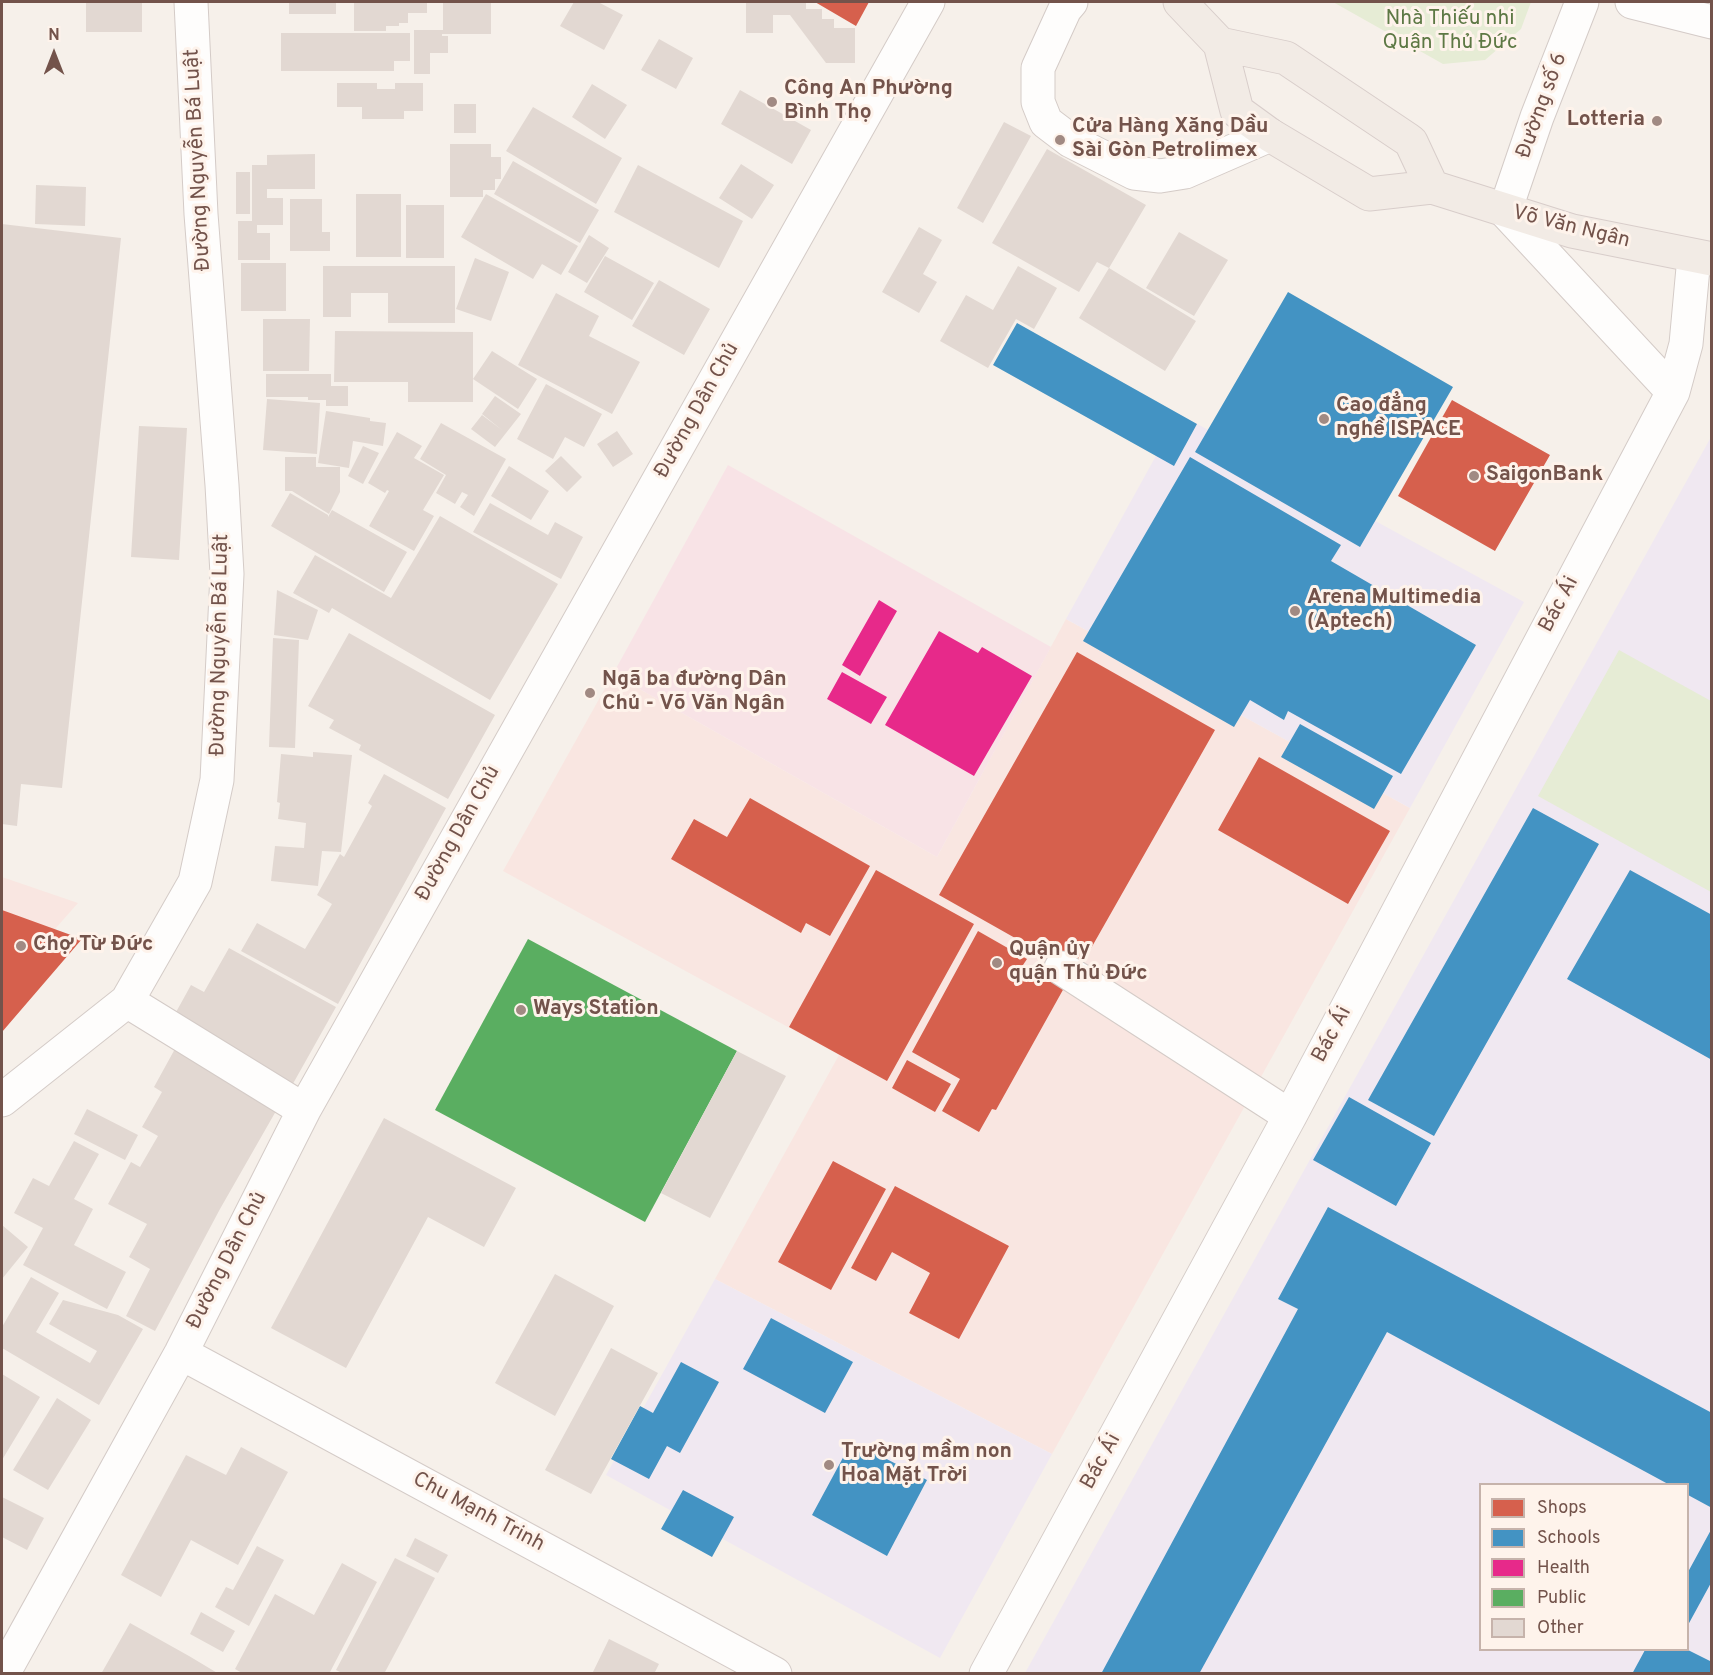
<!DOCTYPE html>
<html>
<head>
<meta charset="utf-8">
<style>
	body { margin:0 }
	#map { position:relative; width:1713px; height:1675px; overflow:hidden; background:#f6f0ea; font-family:Overpass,sans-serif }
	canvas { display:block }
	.frame { position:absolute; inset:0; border:3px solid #73534b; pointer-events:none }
	.legend { position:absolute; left:1479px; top:1483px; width:210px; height:168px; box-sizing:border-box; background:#fef3eb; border:2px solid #c6b3ab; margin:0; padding:8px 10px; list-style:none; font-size:18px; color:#73534b }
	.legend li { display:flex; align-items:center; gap:12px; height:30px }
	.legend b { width:30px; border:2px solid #c6b3ab }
	.north { position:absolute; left:24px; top:24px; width:60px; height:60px; -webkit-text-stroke:4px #fef3eb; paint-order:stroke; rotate:0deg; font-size:16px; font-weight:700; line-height:24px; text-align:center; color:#73534b }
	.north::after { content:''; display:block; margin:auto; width:21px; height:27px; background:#73534b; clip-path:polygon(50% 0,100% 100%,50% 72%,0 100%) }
</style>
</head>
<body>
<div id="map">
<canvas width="1713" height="1675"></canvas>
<div class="frame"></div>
<ul class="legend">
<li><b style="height:16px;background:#d6604d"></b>Shops</li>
<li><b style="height:16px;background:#4393c3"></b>Schools</li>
<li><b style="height:16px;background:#e7298a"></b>Health</li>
<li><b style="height:16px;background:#5aae61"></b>Public</li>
<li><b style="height:16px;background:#e2d8d2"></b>Other</li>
</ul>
<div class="north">N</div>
</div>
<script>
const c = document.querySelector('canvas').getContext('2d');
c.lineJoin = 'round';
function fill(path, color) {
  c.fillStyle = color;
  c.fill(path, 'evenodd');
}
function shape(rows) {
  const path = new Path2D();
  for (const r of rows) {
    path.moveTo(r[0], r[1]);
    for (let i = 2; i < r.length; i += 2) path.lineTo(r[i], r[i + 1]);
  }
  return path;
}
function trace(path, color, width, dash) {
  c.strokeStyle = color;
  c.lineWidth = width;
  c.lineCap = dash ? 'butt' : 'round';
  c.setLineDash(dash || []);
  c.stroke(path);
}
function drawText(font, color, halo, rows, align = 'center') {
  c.font = font + ' Overpass,sans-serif';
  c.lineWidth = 6;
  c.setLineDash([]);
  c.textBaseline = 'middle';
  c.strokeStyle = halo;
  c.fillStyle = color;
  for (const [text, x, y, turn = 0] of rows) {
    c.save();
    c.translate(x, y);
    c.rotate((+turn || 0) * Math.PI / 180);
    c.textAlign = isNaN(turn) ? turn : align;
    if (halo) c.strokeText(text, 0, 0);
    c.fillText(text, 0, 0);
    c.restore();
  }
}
fill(shape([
	[1066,619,1410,808,1052,1454,715,1279,839,1055,503,871,613,674,937,857],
	[2,877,78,903,2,989]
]), '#f9e6e1');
fill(shape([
	[1179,414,1524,602,1410,808,1066,619],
	[1711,437,1711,1673,1025,1673],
	[1480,1484,1688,1484,1688,1650,1480,1650],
	[715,1279,1052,1454,940,1658,606,1475]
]), '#f0e8f1');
fill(shape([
	[728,465,1051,647,937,857,613,674]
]), '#f8e3e6');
fill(shape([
	[1333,2,1531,2,1521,29,1485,60,1443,64],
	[1619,650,1711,701,1711,892,1538,796]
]), '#e6ecd5');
fill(shape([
	[815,2,869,2,856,26],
	[1452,400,1550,455,1495,551,1398,496],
	[1077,652,1215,730,1077,973,939,895],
	[1259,757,1390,831,1348,904,1218,830],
	[750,798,870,866,830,936,806,923,801,933,671,859,694,819,727,837],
	[876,870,974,924,887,1081,789,1027],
	[2,910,82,939,2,1032],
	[978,931,1027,959,1023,965,1064,988,996,1110,992,1109,979,1132,942,1111,960,1079,912,1052],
	[907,1060,951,1084,935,1112,892,1088],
	[833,1161,886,1189,831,1290,778,1262],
	[895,1186,1009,1246,959,1339,909,1313,930,1273,892,1252,876,1281,851,1268]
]), '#d6604d');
fill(shape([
	[1288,292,1453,387,1360,547,1195,452],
	[1017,323,1197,424,1174,466,993,365],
	[1190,457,1341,545,1331,561,1476,645,1401,774,1288,711,1284,720,1250,700,1234,727,1083,641],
	[1300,724,1393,776,1374,809,1281,757],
	[1533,808,1599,844,1434,1136,1368,1100],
	[1630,870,1712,915,1712,1060,1567,979],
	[1349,1097,1431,1143,1396,1206,1313,1160],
	[1328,1207,1712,1413,1712,1508,1688,1495,1688,1484,1668,1484,1387,1332,1199,1674,1101,1674,1298,1309,1278,1299],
	[771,1318,853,1362,825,1413,743,1369],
	[681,1362,719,1382,680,1453,667,1446,649,1479,611,1459,640,1406,653,1413],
	[852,1441,927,1480,887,1556,812,1515],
	[683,1490,734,1517,712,1557,661,1529],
	[1712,1528,1712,1581,1688,1625,1688,1572],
	[1645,1650,1688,1650,1712,1662,1712,1674,1632,1674]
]), '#4393c3');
fill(shape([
	[879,600,897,611,860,676,842,665],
	[939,631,978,653,982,647,1032,676,974,776,885,725],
	[842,672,887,697,871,724,827,699]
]), '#e7298a');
fill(shape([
	[528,939,737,1051,645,1222,435,1110]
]), '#5aae61');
fill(shape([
	[289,2,336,2,336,14,289,14],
	[354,2,427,2,427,13,408,13,408,23,399,23,399,26,386,26,386,31,354,31],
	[443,2,491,2,491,34,442,34,442,36,448,36,448,53,430,53,430,74,414,74,414,30,443,30],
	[574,2,598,2,623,15,604,50,560,26],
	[746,2,806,2,806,9,822,9,822,19,834,19,834,28,855,28,855,63,826,63,790,15,773,15,773,33,746,33],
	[86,3,142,3,142,32,86,32],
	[281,33,410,33,410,61,394,61,394,71,281,71],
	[659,39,693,58,676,89,641,70],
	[337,83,377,83,377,89,395,89,395,83,423,83,423,111,404,111,404,119,362,119,362,107,337,107],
	[592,84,627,105,605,139,572,117],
	[740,90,811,130,792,164,721,124],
	[454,104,476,104,476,133,454,133],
	[533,107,622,158,596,204,506,151],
	[1004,122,1031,136,983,223,957,208],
	[450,144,491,144,491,157,501,157,501,179,495,179,495,190,483,190,483,197,450,197],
	[1047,149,1146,205,1109,268,1196,321,1165,371,1079,318,1109,268,1097,262,1079,292,992,243],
	[315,154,315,189,267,189,267,198,283,198,283,225,257,225,257,233,270,233,270,260,238,260,238,221,252,221,252,165,267,165,267,155],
	[513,161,599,210,580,243,494,194],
	[741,164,774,185,752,219,719,198],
	[638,165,743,221,719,268,614,212],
	[236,172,250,172,250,214,236,214],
	[36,185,86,187,85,226,35,224],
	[356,194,401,194,401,257,356,257],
	[486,194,578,246,561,275,542,264,533,279,461,237],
	[290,199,322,199,322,232,330,232,330,251,290,251],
	[406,205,444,205,444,258,406,258],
	[2,224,121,238,62,788,21,784,17,826,2,824],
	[919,227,942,240,923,274,937,282,919,313,882,292],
	[1179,232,1228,260,1194,316,1146,288],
	[589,235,609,248,587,283,568,272],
	[605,256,654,283,632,320,584,292],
	[475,258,509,272,491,321,456,309],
	[241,263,286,263,286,311,241,311],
	[323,266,455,266,455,323,388,323,388,293,351,293,351,317,323,317],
	[1018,266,1057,288,1034,329,1016,319,988,368,940,341,966,295,993,310],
	[659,280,710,309,684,355,632,326],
	[556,293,599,316,589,336,640,362,612,414,518,365],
	[263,319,310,319,309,371,263,371],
	[335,331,473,332,473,402,408,402,408,382,334,382],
	[492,351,537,379,518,409,473,379],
	[266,374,331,374,331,386,348,386,348,406,326,406,326,400,308,400,308,397,266,397],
	[546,384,602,414,584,447,565,437,553,459,517,439],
	[495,396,521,414,495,447,471,429,482,415,502,430,482,414],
	[267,399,320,403,317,454,263,450],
	[326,411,370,418,370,421,386,423,383,446,353,441,349,468,318,463],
	[441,423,506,459,474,516,460,507,468,495,462,492,455,504,436,493,446,475,420,459],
	[139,426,187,428,179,560,131,557],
	[617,431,633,454,613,467,597,444],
	[397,432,422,446,414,458,444,475,423,510,434,516,414,551,369,526,389,491,387,490,385,493,368,483],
	[363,446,379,453,363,484,348,476],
	[561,456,582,477,567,492,545,471],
	[285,457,316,457,316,467,340,467,340,492,329,514,292,491,285,491],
	[509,466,549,491,531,520,491,496],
	[290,493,328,515,328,517,332,510,407,552,384,592,271,526],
	[490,503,548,535,555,522,583,537,561,579,473,532],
	[440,516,558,584,490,700,332,608,329,613,293,593,315,555,391,598],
	[277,590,318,610,308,640,274,635],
	[349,633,495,715,448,799,359,750,361,745,329,728,334,720,308,706],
	[273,638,299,640,295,748,269,747],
	[313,752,352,755,341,852,322,851,318,886,271,881,275,846,304,848,306,823,278,819,280,803,277,802,281,754,313,757],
	[384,774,446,808,338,1004,241,951,257,923,305,949,332,904,317,895,340,854,344,857,372,806,368,803],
	[229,948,336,1007,290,1089,170,1023,191,985,204,992],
	[176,1047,280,1104,220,1209,155,1331,126,1316,150,1269,129,1257,147,1224,108,1204,131,1162,140,1167,158,1136,142,1127,162,1092,154,1087],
	[737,1051,786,1076,710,1218,661,1193],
	[87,1109,138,1135,125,1160,74,1134],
	[384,1118,516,1188,484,1247,428,1217,346,1368,271,1328],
	[74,1141,99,1154,74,1199,93,1209,74,1245,126,1272,107,1309,23,1265,43,1228,14,1213,33,1178,49,1186],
	[2,1225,28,1247,2,1279],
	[555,1274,614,1306,555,1416,495,1383],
	[31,1277,59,1293,36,1332,90,1363,97,1351,49,1324,63,1300,118,1315,143,1329,99,1405,2,1348,2,1327],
	[611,1348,658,1373,591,1494,545,1470],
	[2,1374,40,1397,2,1460],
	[57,1398,91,1420,48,1490,13,1470],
	[241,1447,288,1472,238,1565,191,1540,161,1597,121,1575,186,1455,226,1475],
	[2,1497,44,1518,27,1550,2,1537],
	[415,1538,448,1555,438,1573,406,1556],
	[257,1546,284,1560,249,1626,215,1607,226,1587,233,1590],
	[395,1558,435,1578,384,1674,339,1674,340,1672,336,1670],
	[342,1563,377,1582,329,1674,244,1674,235,1669,275,1594,314,1615],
	[201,1612,235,1631,223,1652,190,1634],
	[130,1623,189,1656,219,1674,101,1674],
	[609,1639,659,1664,654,1674,592,1674]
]), '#e2d8d2');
const minor = shape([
	[1071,2,1065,9,1038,68,1038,102,1046,122,1071,141,1134,173,1160,176,1185,172,1270,135],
	[1582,2,1537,117,1505,211,1673,392],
	[1632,2,1712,22],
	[1061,968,1290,1116],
	[127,1001,304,1110],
	[2,1100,127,1001,195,882,217,780,227,574,222,485,201,214,191,2],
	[181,1353,775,1674],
	[3,1674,181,1353,304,1110,928,2],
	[986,1674,1290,1116,1673,392,1686,344,1694,257]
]);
const major = shape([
	[1180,2,1220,44,1237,111,1270,135,1369,194,1432,187,1572,231,1712,259],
	[1220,44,1286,58,1407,139,1411,142,1432,187]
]);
trace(minor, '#d4cbc7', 35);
trace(major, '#d8cdca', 35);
trace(minor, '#fefdfc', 33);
trace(major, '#f2ebe5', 33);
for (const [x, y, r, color] of [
	[772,102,6,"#a18a83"],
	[1657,121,6,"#a18a83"],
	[1060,140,6,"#a18a83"],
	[1324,419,6,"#a18a83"],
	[1474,476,6,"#a18a83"],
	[1295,611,6,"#a18a83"],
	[590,693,6,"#a18a83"],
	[21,946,6,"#a18a83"],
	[997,963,6,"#a18a83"],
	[521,1010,6,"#a18a83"],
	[829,1465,6,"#a18a83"]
]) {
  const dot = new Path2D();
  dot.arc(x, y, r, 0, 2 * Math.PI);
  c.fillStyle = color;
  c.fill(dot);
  trace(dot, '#fef3eb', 2);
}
drawText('21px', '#5d7844', '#fef3eb', [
	["Nhà Thiếu nhi",1450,20],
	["Quận Thủ Đức",1450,44]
]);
drawText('bold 21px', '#73534b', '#fef3eb', [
	["Công An Phường",784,90],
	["Bình Thọ",784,114],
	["Lotteria",1645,121,"right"],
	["Cửa Hàng Xăng Dầu",1072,128],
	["Sài Gòn Petrolimex",1072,152],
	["Cao đẳng",1336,407],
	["nghề ISPACE",1336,431],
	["SaigonBank",1486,476],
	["Arena Multimedia",1307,599],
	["(Aptech)",1307,623],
	["Ngã ba đường Dân",602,681],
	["Chủ - Võ Văn Ngân",602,705],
	["Chợ Từ Đức",33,946],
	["Quận ủy",1009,951],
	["quận Thủ Đức",1009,975],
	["Ways Station",533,1010],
	["Trường mầm non",841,1453],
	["Hoa Mặt Trời",841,1477]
], 'left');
drawText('21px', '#73534b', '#fef3eb', [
	["Đường số 6",1543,106,-70],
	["Đường Nguyễn Bá Luật",199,160,-93],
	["Võ Văn Ngân",1571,228,14],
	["Đường Dân Chủ",698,411,-61],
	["Bác Ái",1560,605,-62],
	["Đường Nguyễn Bá Luật",221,645,-89],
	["Đường Dân Chủ",459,834,-61],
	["Bác Ái",1333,1035,-62],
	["Đường Dân Chủ",228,1261,-63],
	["Bác Ái",1102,1462,-61],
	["Chu Mạnh Trinh",478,1513,28]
]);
</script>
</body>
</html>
